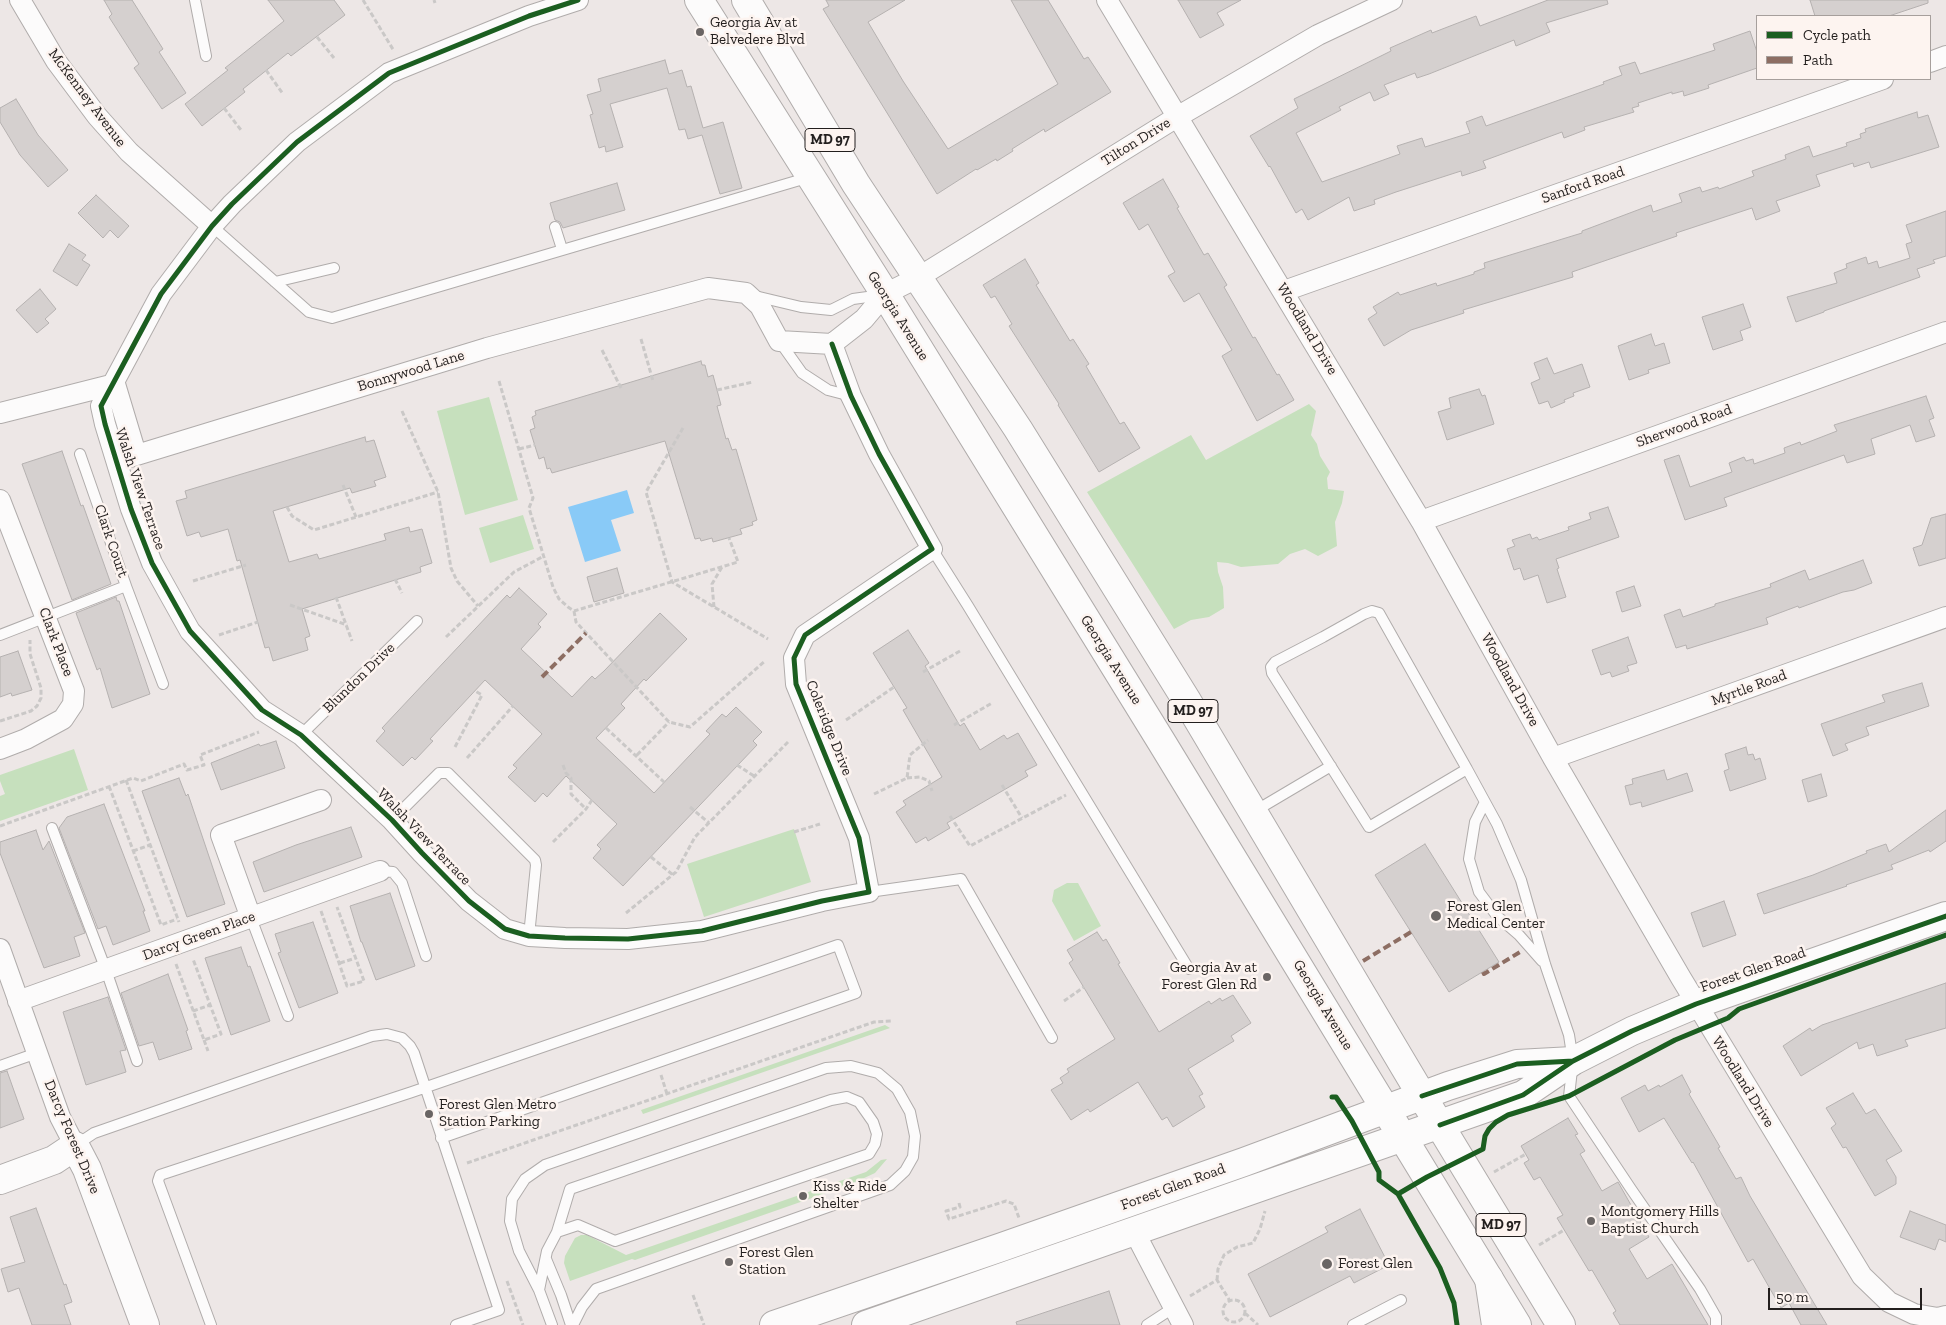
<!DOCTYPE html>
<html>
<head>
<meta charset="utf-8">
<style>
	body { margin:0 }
	#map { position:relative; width:1946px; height:1325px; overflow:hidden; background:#ede7e6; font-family:"Zilla Slab",serif }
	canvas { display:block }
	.legend { position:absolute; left:1756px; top:15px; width:175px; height:65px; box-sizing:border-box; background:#fdf4f0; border:1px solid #a69f9c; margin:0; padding:6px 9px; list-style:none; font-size:15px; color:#231f1e }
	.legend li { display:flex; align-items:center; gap:10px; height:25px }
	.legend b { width:25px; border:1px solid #a69f9c }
	.scale { position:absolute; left:1768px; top:1288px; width:154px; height:22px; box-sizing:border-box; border:2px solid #231f1e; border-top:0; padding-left:6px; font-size:15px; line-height:18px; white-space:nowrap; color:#231f1e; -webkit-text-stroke:4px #fdf4f0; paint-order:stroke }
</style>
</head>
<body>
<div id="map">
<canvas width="1946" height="1325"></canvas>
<ul class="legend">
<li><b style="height:6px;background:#1b5e20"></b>Cycle path</li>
<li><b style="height:6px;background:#8d6e63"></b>Path</li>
</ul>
<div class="scale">50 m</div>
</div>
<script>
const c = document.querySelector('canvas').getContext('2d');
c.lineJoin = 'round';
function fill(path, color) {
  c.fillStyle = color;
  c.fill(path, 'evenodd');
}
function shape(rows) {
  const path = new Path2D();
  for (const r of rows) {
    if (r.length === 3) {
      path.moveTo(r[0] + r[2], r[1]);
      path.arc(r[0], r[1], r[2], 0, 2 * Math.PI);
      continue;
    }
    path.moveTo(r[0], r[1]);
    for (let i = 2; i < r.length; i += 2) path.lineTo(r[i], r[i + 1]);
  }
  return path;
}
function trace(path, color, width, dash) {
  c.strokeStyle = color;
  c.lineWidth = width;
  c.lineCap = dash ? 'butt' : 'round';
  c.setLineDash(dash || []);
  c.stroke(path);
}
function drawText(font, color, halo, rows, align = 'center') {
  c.font = font + ' "Zilla Slab",serif';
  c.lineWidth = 5;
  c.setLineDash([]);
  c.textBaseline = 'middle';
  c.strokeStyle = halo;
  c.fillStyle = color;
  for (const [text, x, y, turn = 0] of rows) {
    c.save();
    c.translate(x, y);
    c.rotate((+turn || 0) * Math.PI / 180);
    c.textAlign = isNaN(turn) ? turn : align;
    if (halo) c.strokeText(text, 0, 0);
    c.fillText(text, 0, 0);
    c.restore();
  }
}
fill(shape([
	[489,397,518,500,465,515,437,411],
	[1309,404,1316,411,1311,435,1317,444,1320,456,1330,472,1327,478,1328,489,1344,491,1342,503,1335,522,1337,546,1318,556,1305,549,1290,554,1278,564,1241,567,1228,563,1217,562,1218,572,1223,587,1224,608,1209,617,1191,620,1174,629,1087,492,1191,435,1206,460],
	[523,515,534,549,490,563,479,528],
	[74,749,88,790,0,821,0,796,5,794,0,781,0,775],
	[794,829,811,882,704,917,687,864],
	[1067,883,1078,883,1101,926,1074,941,1052,901,1054,890],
	[885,1025,890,1028,643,1114,641,1110],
	[887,1159,875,1173,849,1185,635,1260,632,1259,570,1281,564,1263,565,1256,575,1238,581,1235,587,1235,626,1255,866,1172,881,1160]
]), '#c6e0bd');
fill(shape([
	[627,490,634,513,611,520,621,551,585,562,568,507]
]), '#89caf7');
const building = shape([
	[104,0,132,0,163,49,159,52,186,93,162,109,134,68,139,64,109,17,112,14,104,0],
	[268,0,334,0,345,15,291,56,288,53,243,89,245,92,202,126,185,104,228,70,225,68,284,21,268,0],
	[826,0,905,0,868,22,903,81,948,149,1058,84,1011,0,1048,0,1084,59,1088,57,1111,92,1045,132,1044,129,1012,149,1013,151,997,161,996,159,977,170,976,169,937,194,823,9,829,6,826,0],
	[1178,0,1241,0,1217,13,1224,25,1200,38,1178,0],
	[1548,0,1607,0,1608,4,1546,23,1550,32,1516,46,1514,40,1429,74,1417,78,1415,73,1384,85,1389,94,1374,101,1370,92,1339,107,1341,110,1296,133,1322,182,1400,154,1397,146,1422,138,1425,147,1470,133,1466,122,1482,116,1486,126,1604,84,1603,82,1622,75,1619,67,1635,62,1640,74,1715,50,1713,44,1750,31,1757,52,1757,68,1708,85,1709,88,1684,96,1683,91,1672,94,1672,92,1638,103,1639,106,1632,108,1634,112,1584,127,1585,130,1564,138,1562,132,1483,161,1486,168,1462,176,1461,171,1396,192,1374,200,1375,204,1354,211,1349,197,1308,220,1302,209,1296,213,1270,166,1269,167,1250,136,1298,108,1294,99,1391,51,1390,48,1431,30,1432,33,1476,16,1480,26,1548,0],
	[1810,0,1928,0,1928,3,1889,16,1815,16,1810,0],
	[665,60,669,74,682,70,687,87,691,86,703,128,723,122,742,188,720,194,702,135,688,139,685,129,679,130,667,88,610,104,623,147,606,152,605,146,599,148,590,115,593,114,587,95,601,91,598,79,665,60],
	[16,99,38,135,68,170,48,187,20,155,0,122,0,108,16,99],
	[1917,112,1918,118,1928,115,1939,147,1871,168,1869,162,1854,167,1853,163,1816,175,1820,186,1776,201,1780,211,1756,220,1752,208,1676,233,1677,236,1572,272,1573,277,1463,310,1464,313,1411,330,1384,346,1368,319,1377,313,1373,307,1398,292,1400,295,1436,283,1437,286,1474,274,1474,272,1485,268,1484,263,1582,233,1582,231,1651,205,1653,212,1682,202,1679,194,1700,187,1702,192,1718,187,1719,189,1754,176,1752,171,1786,159,1785,155,1809,146,1813,157,1847,146,1846,143,1861,138,1860,134,1866,132,1865,129,1917,112],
	[1163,179,1179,207,1177,208,1204,255,1208,253,1227,285,1224,287,1253,338,1255,337,1277,375,1279,374,1294,400,1257,421,1222,356,1232,350,1199,293,1184,302,1168,276,1175,272,1148,224,1139,230,1123,203,1163,179],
	[617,183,625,210,563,228,560,222,555,220,550,203,617,183],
	[96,195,129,226,118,238,110,230,103,238,78,213,96,195],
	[1946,211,1946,256,1933,260,1935,263,1917,269,1920,277,1824,311,1824,312,1796,322,1787,297,1837,283,1834,273,1847,268,1846,264,1866,257,1868,264,1877,261,1879,268,1910,258,1906,244,1912,242,1906,225,1946,211],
	[69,244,86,255,82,260,90,265,77,286,53,271,69,244],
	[1025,259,1039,283,1036,285,1070,341,1073,339,1089,364,1086,366,1120,424,1124,422,1140,448,1099,472,1058,405,1059,404,1009,326,1012,324,995,296,991,298,983,285,1025,259],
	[40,289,56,309,45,319,49,323,37,333,16,310,40,289],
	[1743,304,1751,327,1740,331,1743,340,1713,350,1702,317,1743,304],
	[1651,334,1655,346,1664,343,1670,363,1648,370,1649,373,1629,380,1618,346,1651,334],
	[1547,358,1554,374,1582,364,1590,387,1573,393,1574,396,1564,400,1565,402,1551,408,1548,401,1539,404,1531,383,1540,379,1534,363,1547,358],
	[701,361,702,365,705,365,708,377,713,375,721,405,717,406,726,439,728,438,732,450,736,449,757,520,752,522,753,525,740,529,742,534,713,542,712,538,701,541,700,538,695,539,665,441,552,473,550,468,547,469,544,457,539,459,530,430,535,428,532,417,536,415,535,411,701,361],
	[1479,389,1482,396,1485,395,1494,424,1447,440,1438,412,1451,408,1449,398,1479,389],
	[1926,396,1934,418,1929,420,1935,436,1916,442,1910,425,1871,439,1875,454,1847,463,1844,455,1724,498,1727,506,1685,520,1664,460,1679,455,1690,487,1732,472,1729,463,1744,457,1746,461,1753,459,1754,464,1785,453,1784,448,1800,442,1801,445,1837,431,1834,425,1926,396],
	[365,437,366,442,374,440,386,477,374,481,376,486,352,493,350,488,273,511,289,562,317,554,319,559,386,540,384,534,409,527,410,532,422,529,432,563,420,567,421,572,302,609,310,636,305,638,308,650,273,661,269,647,265,648,240,560,237,561,228,529,201,537,199,532,187,536,176,501,187,498,185,491,365,437],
	[62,451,81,506,83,505,111,584,72,600,22,464,62,451],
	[1608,507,1619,537,1556,559,1559,568,1557,569,1566,597,1547,603,1538,575,1524,580,1520,568,1514,570,1507,549,1515,546,1512,540,1530,534,1532,539,1537,537,1539,540,1569,530,1568,527,1591,519,1589,513,1608,507],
	[1946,514,1946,558,1919,566,1913,548,1922,545,1931,518,1946,514],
	[1863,560,1872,583,1854,590,1843,592,1799,608,1798,606,1766,618,1768,624,1687,649,1686,645,1676,648,1664,615,1680,609,1683,617,1715,606,1715,604,1771,587,1770,584,1805,570,1809,580,1863,560],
	[617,568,624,593,594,602,587,577,617,568],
	[1634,586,1641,606,1622,612,1616,592,1634,586],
	[519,588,547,614,538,624,541,627,521,649,572,697,592,676,595,679,604,671,660,613,687,639,646,681,644,679,621,704,625,708,596,738,654,793,710,734,706,731,722,714,726,717,736,707,762,732,753,741,757,745,623,886,593,858,601,849,597,845,617,824,566,776,547,797,543,793,535,802,508,777,517,768,513,765,542,734,485,680,430,739,433,741,415,760,412,757,403,766,376,741,385,731,382,728,507,595,510,598,519,588],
	[116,597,117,601,119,601,150,694,112,708,100,668,97,670,76,613,116,597],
	[908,630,929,663,925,666,960,726,964,723,980,750,1004,735,1007,739,1018,733,1037,765,1025,771,1028,776,947,823,950,828,928,841,926,837,916,843,896,812,906,805,903,801,942,777,903,710,907,708,873,653,908,630],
	[1628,637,1637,663,1627,666,1629,671,1612,677,1610,672,1601,675,1592,650,1628,637],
	[18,651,32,690,12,696,11,693,0,697,0,657,18,651],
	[1922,683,1929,706,1866,727,1869,735,1845,744,1848,750,1833,756,1821,724,1885,702,1882,695,1922,683],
	[276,741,285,768,221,790,211,763,259,744,260,746,276,741],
	[1746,747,1748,755,1753,754,1755,760,1760,758,1766,779,1730,791,1724,771,1729,769,1725,754,1746,747],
	[1664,770,1667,780,1687,773,1693,791,1642,807,1641,802,1630,805,1625,786,1633,784,1632,779,1664,770],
	[1821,774,1827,796,1808,802,1802,780,1821,774],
	[179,778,186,796,188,794,225,904,187,917,142,791,179,778],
	[104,804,145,911,143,911,150,931,113,945,106,926,98,929,59,828,67,817,104,804],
	[1946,810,1946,841,1930,852,1929,850,1891,865,1893,869,1846,885,1847,886,1764,914,1757,894,1813,875,1867,853,1866,851,1886,844,1889,852,1946,810],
	[351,827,362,857,264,892,253,862,296,845,351,827],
	[36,830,43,850,49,841,85,933,74,937,80,956,44,968,0,853,0,842,36,830],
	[1425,844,1499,962,1449,992,1375,875,1425,844],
	[390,893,415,966,376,980,362,942,361,942,350,906,390,893],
	[1724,901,1736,935,1703,947,1691,913,1724,901],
	[313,922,338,993,299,1008,278,953,281,952,275,934,313,922],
	[1097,932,1103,941,1106,939,1120,963,1118,964,1159,1032,1209,1001,1211,1004,1220,998,1222,1001,1233,995,1251,1023,1231,1036,1234,1041,1188,1069,1203,1094,1199,1096,1205,1107,1173,1127,1167,1117,1162,1120,1138,1082,1090,1112,1088,1109,1071,1120,1051,1090,1063,1083,1060,1078,1069,1072,1067,1069,1115,1039,1069,963,1073,960,1067,950,1097,932],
	[241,947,248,967,250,966,270,1021,231,1035,205,958,241,947],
	[168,974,188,1030,186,1031,192,1049,159,1060,153,1042,139,1046,121,993,168,974],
	[1946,983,1946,1028,1905,1040,1908,1046,1877,1056,1873,1044,1859,1049,1857,1042,1801,1076,1783,1046,1810,1028,1812,1031,1822,1025,1946,983],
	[108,997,126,1050,120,1051,126,1072,86,1085,63,1012,108,997],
	[7,1071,24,1119,0,1128,0,1073,7,1071],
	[1682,1075,1691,1092,1689,1094,1720,1147,1718,1148,1736,1179,1741,1177,1750,1196,1827,1325,1801,1325,1789,1303,1781,1308,1753,1259,1748,1262,1693,1162,1692,1163,1664,1118,1639,1132,1621,1098,1645,1085,1648,1091,1659,1085,1660,1087,1682,1075],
	[1853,1093,1866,1114,1875,1109,1902,1151,1886,1160,1896,1177,1896,1184,1875,1196,1846,1147,1843,1148,1831,1128,1836,1124,1826,1108,1853,1093],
	[1568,1118,1578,1134,1575,1135,1585,1151,1580,1154,1602,1191,1618,1182,1649,1237,1629,1249,1647,1279,1672,1264,1708,1325,1620,1325,1613,1313,1616,1311,1592,1270,1589,1271,1557,1218,1563,1215,1540,1177,1534,1180,1524,1163,1529,1160,1521,1146,1568,1118],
	[36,1208,64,1285,66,1284,72,1302,64,1305,71,1325,32,1325,19,1288,8,1292,1,1269,25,1262,10,1217,36,1208],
	[1360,1209,1389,1265,1354,1283,1350,1276,1270,1317,1248,1274,1328,1232,1325,1227,1360,1209],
	[1910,1211,1946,1225,1946,1242,1939,1239,1935,1250,1900,1237,1910,1211],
	[1109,1291,1120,1325,1017,1325,1016,1322,1109,1291]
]);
fill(building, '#d5d0cf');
trace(building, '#b5b1b0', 1);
const lane = shape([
	[195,0,206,56],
	[212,226,309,312,332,318,810,177],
	[555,227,562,249],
	[275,282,334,268],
	[755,296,801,307,831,310,853,299,882,295],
	[780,342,802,373,828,390,851,396],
	[932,549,968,606,1189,969],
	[126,586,163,684],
	[0,635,126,586,80,454],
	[301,735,417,621],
	[1467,769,1379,613,1372,611,1364,614,1323,637,1275,662,1271,667,1272,673,1369,827,1467,769,1497,824,1521,880,1545,964,1569,1035,1573,1061,1569,1096,1631,1189,1700,1289,1716,1317,1716,1325],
	[1485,802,1475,822,1469,859,1479,892,1497,916,1519,935,1542,961],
	[1255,811,1331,766],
	[392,820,439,773,448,773,535,860,536,865,529,936],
	[52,828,106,970,137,1061],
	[380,871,393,872,402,883,426,956],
	[869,892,961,879,1052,1038],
	[251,918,288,1016],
	[0,1066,37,1053],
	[847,1097,859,1102,873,1122,877,1134,875,1144,869,1154,615,1241,578,1225,557,1232,570,1189,831,1100,847,1097],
	[76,1145,94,1133,372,1036,387,1034,402,1038,410,1046,414,1053,499,1310,456,1325],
	[546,1259,561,1295,571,1325],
	[539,1290,547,1251,557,1232],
	[211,1325,158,1181,160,1175,412,1092,838,945,856,993,441,1138],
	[552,1325,539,1290,519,1251,510,1221,512,1199,525,1179,545,1165,826,1068,851,1066,878,1073,897,1089,910,1112,915,1136,913,1157,905,1171,890,1185,596,1289,582,1307,573,1325],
	[1147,1325,1173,1308],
	[1353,1325,1401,1300]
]);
const street = shape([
	[20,0,56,61,97,116,129,152,212,226],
	[578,0,529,16,389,73,297,142,232,204,212,226,161,294,101,406,105,424,131,509,152,563,190,631,262,710,301,735,392,820,422,853,469,901,505,929,529,936,565,938,628,939,702,931,822,901,869,892,859,838,796,684,794,658,805,635,932,549,879,454,851,396,832,344],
	[1107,0,1421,521,1553,758,1681,978,1862,1276,1889,1302,1914,1314,1938,1318,1946,1316],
	[1930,62,1946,56],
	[1284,291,1883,79],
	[115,384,136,454],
	[0,413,115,384],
	[117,461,487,348,708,288,746,293,760,306,779,341,832,344,864,319,885,294,919,277,1177,117,1318,35,1392,0],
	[0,500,74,691,73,704,63,719,26,739,0,749],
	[1421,521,1946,332],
	[1553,758,1946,617],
	[251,918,221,835,321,800],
	[0,949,60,1117,75,1146],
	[18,1001,380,871],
	[1134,1231,1183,1325]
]);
const secondary = shape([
	[0,1180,54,1160,75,1146,87,1169,145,1325],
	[774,1325,1002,1247,1244,1162,1448,1086,1517,1064,1573,1061],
	[866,1325,1523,1095,1573,1061,1632,1031,1696,1004,1946,916]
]);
const primary = shape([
	[699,0,885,294,1161,741,1517,1325],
	[746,0,856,184,1018,429,1187,701,1422,1096,1561,1325]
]);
const highway = shape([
	[1489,1279,1496,1325]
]);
trace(lane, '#b0acab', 12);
trace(street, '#b0acab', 22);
trace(secondary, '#b0acab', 30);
trace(primary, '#b0acab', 30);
trace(highway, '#b0acab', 30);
trace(shape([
	[363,0,394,51],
	[434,0,435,3],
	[317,37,334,58],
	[266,70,283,94],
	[224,108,241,130],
	[641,339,653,381],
	[602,350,621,388],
	[499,381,533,498,529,508,553,587,559,599,568,607,574,611,738,562,729,538],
	[717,390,753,382],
	[402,411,438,492,451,568,457,581,478,606],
	[683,428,646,492,672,582,768,639],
	[519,449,535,445],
	[343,485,356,517],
	[287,507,292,516,314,530,438,492],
	[395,579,402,593],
	[193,581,246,565],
	[336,597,352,641],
	[290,605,347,625],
	[714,607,712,584,722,567],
	[574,611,576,622,669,722,690,727,765,661],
	[219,635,258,622],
	[446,637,514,572,544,556],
	[923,672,960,651],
	[846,720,894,687],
	[0,721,31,711,37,706,41,698,41,688,30,654,30,640],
	[954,725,992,703],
	[606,728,664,782],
	[455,747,482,695,475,691],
	[637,755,669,722],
	[467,758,513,706],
	[563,765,566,773,571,778,571,794,586,809],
	[737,765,754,776],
	[907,778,920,777,929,781,932,791],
	[126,780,179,922],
	[1002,785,1022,818],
	[109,786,161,925,177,919],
	[874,794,907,778,910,755,928,740],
	[690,807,709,823],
	[950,816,970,846,1066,795],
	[0,826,133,778,141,781,184,764,187,770,204,765,200,755,259,732],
	[794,832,820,824],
	[553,842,586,809,592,800],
	[133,851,150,845],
	[651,857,673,875],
	[321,911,347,986,364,981,337,907],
	[626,913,676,872,695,837,788,742],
	[340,963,356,958],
	[176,964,204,1040,221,1034,193,959],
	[1064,1001,1084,987],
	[193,1011,210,1005],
	[204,1040,208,1051],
	[661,1075,667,1094],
	[467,1163,874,1022,892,1021],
	[1494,1172,1526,1154],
	[959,1203,960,1207,946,1211,949,1219,1006,1201,1014,1204,1019,1218],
	[1539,1245,1564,1230],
	[1217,1280,1218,1269,1224,1255,1237,1247,1253,1243,1260,1229,1265,1211],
	[507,1281,523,1325],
	[693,1295,704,1325],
	[1190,1296,1217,1280,1230,1301],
	[1234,1311,11],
	[1245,1313,1258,1325]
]), '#cac8c7', 3, [5, 2.5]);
trace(lane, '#fcfbfb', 10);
trace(street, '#fcfbfb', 20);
trace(secondary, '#fcfbfb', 28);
trace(primary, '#fcfbfb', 28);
trace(highway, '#fcfbfb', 28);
trace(shape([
	[542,677,586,633],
	[1363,961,1411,932],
	[1483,972,1484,974,1520,952]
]), '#8d6e63', 4, [8, 4]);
trace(shape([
	[578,0,529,16,389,73,297,142,232,204,212,226,161,294,101,406,105,424,131,509,152,563,190,631,262,710,301,735,392,820,422,853,469,901,505,929,529,936,565,938,628,939,702,931,822,901,869,892,859,838,796,684,794,658,805,635,932,549,879,454,851,396,832,344],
	[1422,1096,1517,1064,1573,1061],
	[1332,1097,1336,1097,1352,1121,1379,1172,1379,1180,1398,1194,1440,1268,1454,1303,1457,1325],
	[1440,1125,1523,1095,1573,1061,1632,1031,1696,1004,1946,916],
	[1398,1194,1427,1177,1483,1149,1485,1136,1489,1129,1496,1122,1508,1115,1569,1096,1675,1040,1728,1018,1739,1009,1946,935]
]), '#1b5e20', 5);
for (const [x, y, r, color] of [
	[700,32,5,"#6a6564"],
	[1436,916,6,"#6a6564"],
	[1267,977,5,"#6a6564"],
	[429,1114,5,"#6a6564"],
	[803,1196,5,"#6a6564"],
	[1591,1221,5,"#6a6564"],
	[729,1262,5,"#6a6564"],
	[1327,1264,6,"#6a6564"]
]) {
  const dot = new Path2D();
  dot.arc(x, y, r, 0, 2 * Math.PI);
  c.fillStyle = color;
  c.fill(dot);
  trace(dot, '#fdf4f0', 2);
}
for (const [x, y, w] of [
	[830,140,50],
	[1193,711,50],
	[1501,1225,50]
]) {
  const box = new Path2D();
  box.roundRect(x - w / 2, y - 11.5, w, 23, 4);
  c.fillStyle = '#fdf4f0';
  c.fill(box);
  trace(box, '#231f1e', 1);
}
drawText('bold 14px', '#231f1e', null, [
	["MD 97",830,140],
	["MD 97",1193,711],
	["MD 97",1501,1225]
]);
drawText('15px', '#231f1e', '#fdf4f0', [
	["Georgia Av at",710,23],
	["Belvedere Blvd",710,40],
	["Forest Glen",1447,907],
	["Medical Center",1447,924],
	["Georgia Av at",1257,968,"right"],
	["Forest Glen Rd",1257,985,"right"],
	["Forest Glen Metro",439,1105],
	["Station Parking",439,1122],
	["Kiss & Ride",813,1187],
	["Shelter",813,1204],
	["Montgomery Hills",1601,1212],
	["Baptist Church",1601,1229],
	["Forest Glen",739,1253],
	["Station",739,1270],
	["Forest Glen",1338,1264]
], 'left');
drawText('15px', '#231f1e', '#fdf4f0', [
	["McKenney Avenue",87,98,53],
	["Tilton Drive",1136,142,-32],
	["Sanford Road",1583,185,-19],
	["Georgia Avenue",898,316,58],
	["Woodland Drive",1307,329,59],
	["Bonnywood Lane",411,371,-17],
	["Sherwood Road",1684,426,-20],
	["Walsh View Terrace",140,489,71],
	["Clark Court",111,541,71],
	["Clark Place",56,642,69],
	["Georgia Avenue",1111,660,58],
	["Blundon Drive",359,678,-44],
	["Woodland Drive",1510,680,61],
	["Myrtle Road",1749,688,-20],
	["Coleridge Drive",829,728,68],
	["Walsh View Terrace",424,837,46],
	["Darcy Green Place",199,936,-20],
	["Forest Glen Road",1753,970,-19],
	["Georgia Avenue",1323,1005,59],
	["Woodland Drive",1743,1082,58],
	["Darcy Forest Drive",72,1137,67],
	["Forest Glen Road",1173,1187,-20]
]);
</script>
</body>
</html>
